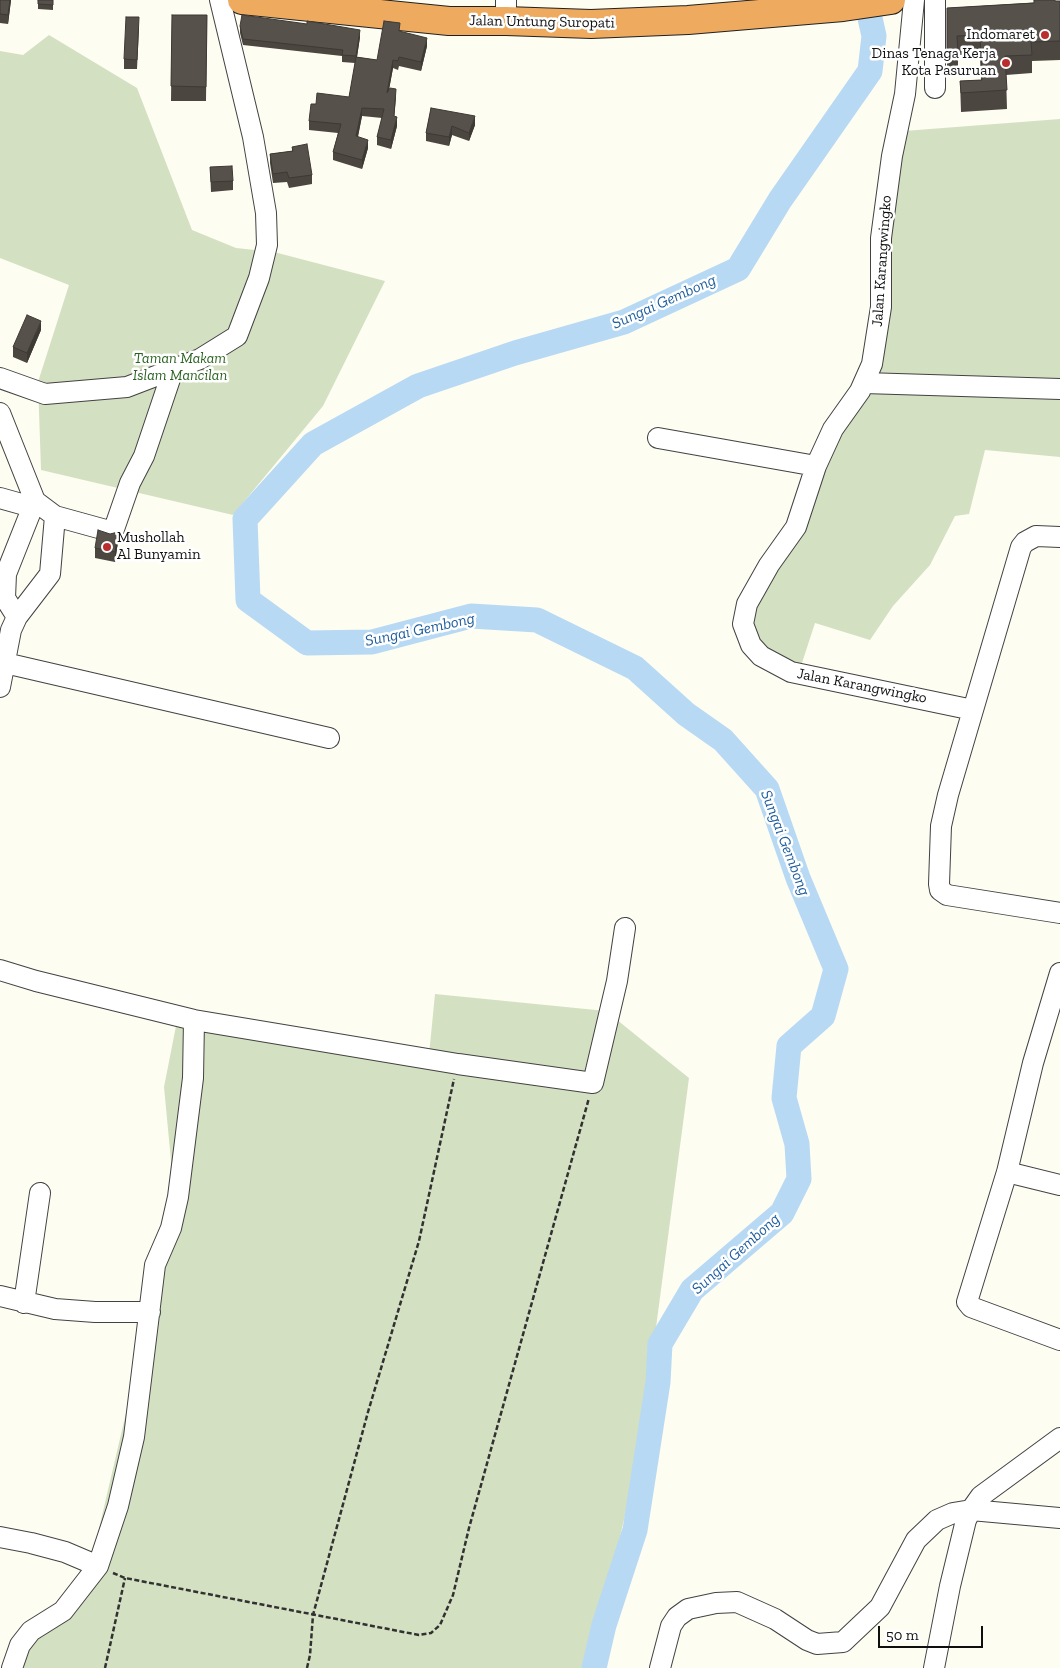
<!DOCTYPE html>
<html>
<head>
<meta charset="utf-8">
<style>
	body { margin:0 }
	#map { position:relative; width:1060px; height:1668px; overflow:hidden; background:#fefdf1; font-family:"Zilla Slab",serif }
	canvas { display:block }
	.scale { position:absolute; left:878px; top:1626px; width:105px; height:22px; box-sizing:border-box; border:2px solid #0f0f0f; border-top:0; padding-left:6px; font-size:15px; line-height:18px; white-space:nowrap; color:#0f0f0f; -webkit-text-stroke:4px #fff; paint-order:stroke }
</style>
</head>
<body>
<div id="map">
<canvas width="1060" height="1668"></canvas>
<div class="scale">50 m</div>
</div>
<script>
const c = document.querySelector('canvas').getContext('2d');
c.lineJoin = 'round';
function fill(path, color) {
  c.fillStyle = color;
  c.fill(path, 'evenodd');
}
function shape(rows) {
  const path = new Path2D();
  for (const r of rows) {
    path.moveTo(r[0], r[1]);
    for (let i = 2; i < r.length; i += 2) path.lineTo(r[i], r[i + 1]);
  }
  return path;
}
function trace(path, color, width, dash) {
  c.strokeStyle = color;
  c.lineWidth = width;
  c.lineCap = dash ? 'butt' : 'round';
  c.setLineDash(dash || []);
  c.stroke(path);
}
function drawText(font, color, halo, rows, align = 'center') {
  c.font = font + ' "Zilla Slab",serif';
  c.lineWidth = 5;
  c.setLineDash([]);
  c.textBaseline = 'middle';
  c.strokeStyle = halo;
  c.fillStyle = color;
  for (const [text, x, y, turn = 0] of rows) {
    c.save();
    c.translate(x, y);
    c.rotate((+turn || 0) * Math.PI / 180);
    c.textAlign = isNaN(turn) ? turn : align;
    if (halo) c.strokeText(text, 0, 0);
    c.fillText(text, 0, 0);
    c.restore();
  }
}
fill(shape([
	[49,35,137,88,192,230,236,248,274,252,385,281,323,406,233,515,41,470,38,382,69,285,0,258,0,51,23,55],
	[1060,119,1060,393,870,387,886,245,904,131],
	[865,393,1060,398,1060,457,985,450,969,514,955,516,930,565,893,606,870,640,815,623,799,672,790,670,749,631,753,605,836,440],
	[435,994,606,1011,689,1078,639,1456,589,1668,7,1668,87,1580,175,1203,164,1087,176,1026,429,1055]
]), '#d4e0c2');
trace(shape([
	[594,1668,604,1625,635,1530,658,1382,660,1344,692,1290,782,1213,799,1179,797,1144,784,1098,789,1046,823,1016,836,969,798,878,767,789,723,740,686,714,635,668,537,620,471,616,372,642,307,643,248,600,245,519,313,444,418,386,515,353,624,322,738,269,780,200,870,71,874,36,866,0]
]), '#b8d9f4', 25);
const minor = shape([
	[506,0,506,21],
	[914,0,905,94,892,156,881,238,881,307,872,364,860,391,833,429,816,466,796,527,769,565,747,604,743,624,751,645,761,656,791,672,973,710],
	[935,88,935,0],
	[0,378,45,394,127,387,200,359,237,336,259,278,267,245,266,213,253,137,220,0],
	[864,383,1060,389],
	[0,413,35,501,6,574,5,598,17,617],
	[658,438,816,466],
	[0,498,32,507],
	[35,501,55,516,113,532,130,483,144,456,173,370],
	[1060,537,1036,536,1025,542,1021,547,948,795,941,826,939,884,940,890,947,895,1060,913],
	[5,663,329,738],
	[0,687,11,630,17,617,50,574,55,516],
	[0,970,36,981,194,1020,458,1064,593,1083,617,981,625,928],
	[1060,973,1033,1063,1007,1172,967,1302,971,1307,1060,1340],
	[1007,1172,1060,1185],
	[0,1296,55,1309,95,1312,150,1312],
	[24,1303,40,1193],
	[0,1537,31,1543,65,1552,98,1566],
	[12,1668,20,1645,31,1631,63,1611,98,1566,118,1506,134,1437,155,1265,171,1228,178,1197,193,1078,194,1020],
	[660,1668,671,1626,677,1617,688,1609,716,1603,737,1602,775,1619,807,1640,817,1644,843,1642,880,1607,916,1540,937,1520,953,1513,971,1510,1060,1518],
	[934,1668,950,1586,966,1520,971,1510,981,1496,1060,1438]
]);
const highway = shape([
	[242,0,449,21,506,21,591,24,688,20,843,7,891,0]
]);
trace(minor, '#424242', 22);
trace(highway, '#202020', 30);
trace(shape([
	[113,1573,125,1578,419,1635,431,1633,440,1625,453,1595,469,1528,589,1098],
	[105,1668,125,1578],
	[307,1668,310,1655,313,1615,368,1412,419,1241,454,1079]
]), '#313131', 2.5, [5, 2.5]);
trace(minor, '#fff', 20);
trace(highway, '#eeaa5f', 28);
fill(shape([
	[0,0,11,0,8,24,0,23],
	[38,0,53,0,53,10,38,9],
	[1060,1,1060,60,1032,61,1032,73,1006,75,1007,109,961,112,960,81,981,80,980,54,958,55,958,72,947,73,947,8],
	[172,15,207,15,206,101,171,101],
	[240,26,360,37,357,57,377,60,400,32,427,46,421,71,399,66,398,70,393,68,389,89,396,98,394,117,397,126,391,149,377,145,377,137,382,118,362,116,358,137,368,148,362,169,333,160,333,152,338,133,309,130,309,121,316,104,349,97,355,63,342,62,342,56,243,45,240,33],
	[139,27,137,69,124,69,124,59],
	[431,108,475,125,469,141,452,135,449,146,426,141,426,133],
	[292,147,312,175,312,184,289,188,287,182,273,183,270,163,270,154,292,151],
	[210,167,233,181,233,190,211,192],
	[41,330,27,363,13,357,13,347],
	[118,542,115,562,95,558,95,548]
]), '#4b4640');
fill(shape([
	[10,0,11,0,8,24,8,15],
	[360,30,360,37,356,63,356,56],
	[427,38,427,46,421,71,421,62],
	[393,60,393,68,387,101,387,93],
	[362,108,362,116,356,145,356,136],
	[475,116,475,125,469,141,469,133],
	[397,117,397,126,391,149,391,140],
	[452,126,452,135,449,146,449,137],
	[368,140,368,148,362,169,362,160],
	[41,321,41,330,27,363,27,353],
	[118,532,118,542,115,562,115,552]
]), '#3d3934');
const building = shape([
	[0,0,10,0,8,15,0,14,0,0],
	[38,0,53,0,53,5,38,4,38,0],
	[1034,0,1055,0,1055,1,1060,1,1060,41,1031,42,1032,55,1005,56,1007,90,961,93,960,81,982,80,980,35,957,36,958,53,947,54,947,8,1034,3,1034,0],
	[172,15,207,15,206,87,171,86,172,15],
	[242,15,307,24,307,21,360,30,356,56,342,55,343,50,243,39,240,26,242,15],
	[126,17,139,17,137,60,124,59,126,17],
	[384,21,400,23,399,31,427,38,421,62,399,57,398,61,393,60,387,93,390,88,396,89,394,116,397,117,391,140,377,137,384,109,362,108,356,136,368,140,362,160,333,152,341,124,309,121,311,104,316,104,317,93,349,97,356,57,377,60,384,21],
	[431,108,475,116,469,133,452,126,449,137,426,133,431,108],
	[307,144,312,175,289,178,287,172,273,174,270,154,293,151,292,147,307,144],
	[232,166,233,181,211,182,210,167,232,166],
	[27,315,41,321,27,353,13,347,27,315],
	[98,530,110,534,118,532,115,552,95,548,98,530]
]);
fill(building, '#57514b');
trace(building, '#3d3934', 1);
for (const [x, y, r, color] of [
	[1045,35,5,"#b92e2c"],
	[1006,63,5,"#b92e2c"],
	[107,547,5,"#b92e2c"]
]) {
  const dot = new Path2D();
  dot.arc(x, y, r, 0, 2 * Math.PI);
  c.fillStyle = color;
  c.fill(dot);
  trace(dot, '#fff', 2);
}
drawText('15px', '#0f0f0f', '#fff', [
	["Jalan Untung Suropati",542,22,1],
	["Jalan Karangwingko",882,261,-86],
	["Jalan Karangwingko",862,686,11]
]);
drawText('15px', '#0f0f0f', '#fff', [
	["Indomaret",1035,35],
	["Dinas Tenaga Kerja",996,54],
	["Kota Pasuruan",996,71],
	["Mushollah",117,538,"left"],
	["Al Bunyamin",117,555,"left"]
], 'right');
drawText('italic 15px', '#2b6421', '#fff', [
	["Taman Makam",180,359],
	["Islam Mancilan",180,376]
]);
drawText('italic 16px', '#1c5c9c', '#fff', [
	["Sungai Gembong",664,302,-24],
	["Sungai Gembong",420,630,-12],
	["Sungai Gembong",785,843,69],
	["Sungai Gembong",736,1254,-42]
]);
</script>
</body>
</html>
